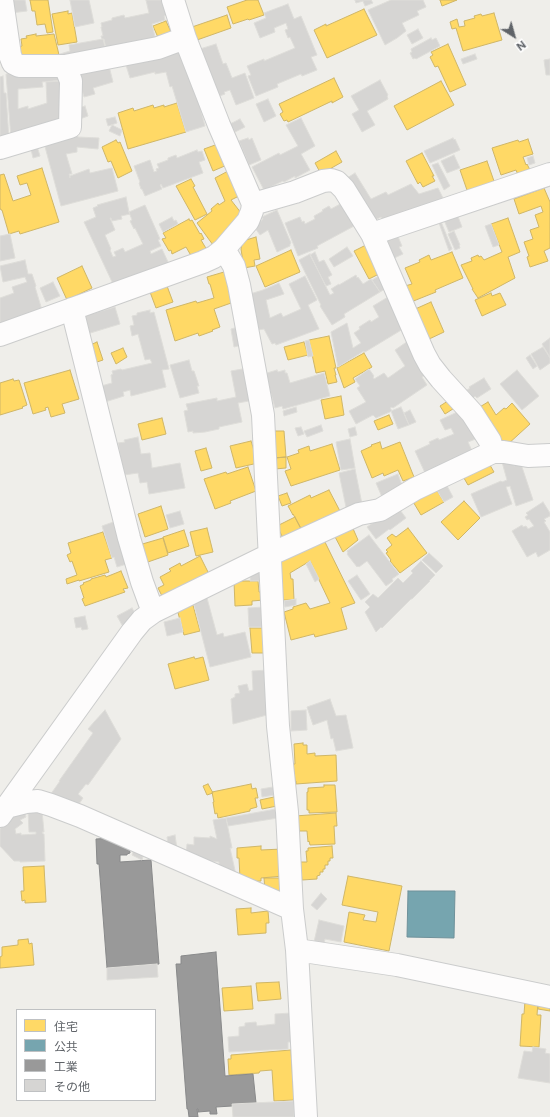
<!DOCTYPE html>
<html>
<head>
<meta charset="utf-8">
<style>
	body { margin:0 }
	#map { position:relative; width:550px; height:1117px; overflow:hidden; background:#efeeea; font-family:"Public Sans","Noto Sans JP",sans-serif }
	canvas { display:block }
	.legend { position:absolute; left:16px; top:1009px; width:140px; height:92px; box-sizing:border-box; background:#fff; border:1px solid #bfc1c3; margin:0; padding:5px 7px; list-style:none; font-size:12px; color:#5f6368 }
	.legend li { display:flex; align-items:center; gap:8px; height:20px }
	.legend b { width:20px; border:1px solid #bfc1c3 }
	.north { position:absolute; left:494px; top:16px; width:40px; height:40px; -webkit-text-stroke:3px #fff; paint-order:stroke; rotate:143deg; font-size:11px; font-weight:700; line-height:16px; text-align:center; color:#5f6368 }
	.north::after { content:''; display:block; margin:auto; width:14px; height:18px; background:#5f6368; clip-path:polygon(50% 0,100% 100%,50% 72%,0 100%) }
</style>
</head>
<body>
<div id="map">
<canvas width="550" height="1117"></canvas>
<ul class="legend">
<li><b style="height:11px;background:#ffd966"></b>住宅</li>
<li><b style="height:11px;background:#76a5af"></b>公共</li>
<li><b style="height:11px;background:#999"></b>工業</li>
<li><b style="height:11px;background:#d6d5d3"></b>その他</li>
</ul>
<div class="north">N</div>
</div>
<script>
const c = document.querySelector('canvas').getContext('2d');
c.lineJoin = 'round';
function fill(path, color) {
  c.fillStyle = color;
  c.fill(path, 'evenodd');
}
function shape(rows) {
  const path = new Path2D();
  for (const r of rows) {
    path.moveTo(r[0], r[1]);
    for (let i = 2; i < r.length; i += 2) path.lineTo(r[i], r[i + 1]);
  }
  return path;
}
function trace(path, color, width, dash) {
  c.strokeStyle = color;
  c.lineWidth = width;
  c.lineCap = dash ? 'butt' : 'round';
  c.setLineDash(dash || []);
  c.stroke(path);
}
const homes = shape([
	[30,0,48,0,53,32,47,33,45,24,37,25,35,11,32,11,30,0],
	[247,0,258,0,264,15,249,20,248,19,233,24,227,7,247,0],
	[440,0,457,0,442,6,440,0],
	[364,9,377,35,327,58,314,30,326,24,326,26,364,9],
	[68,11,68,14,72,13,77,42,58,45,52,14,68,11],
	[494,13,502,40,463,51,456,28,452,29,450,22,457,19,459,27,465,26,464,21,475,18,474,16,481,14,482,16,494,13],
	[227,15,231,28,197,40,192,27,227,15],
	[166,21,171,32,160,42,153,26,166,21],
	[36,34,36,36,54,34,60,59,20,58,18,47,22,46,21,39,27,38,26,36,36,34],
	[448,44,466,85,450,92,438,66,435,67,430,57,433,55,431,52,448,44],
	[334,78,343,97,332,103,332,101,288,122,287,120,284,121,280,114,283,112,279,104,334,78],
	[441,81,454,105,407,130,394,106,441,81],
	[177,103,186,132,128,149,118,113,133,108,134,111,153,105,154,108,164,105,164,107,177,103],
	[528,139,533,154,523,157,526,165,527,164,530,170,518,175,516,170,501,175,492,148,518,140,519,142,528,139],
	[116,140,118,143,120,142,132,171,118,178,111,161,108,162,102,147,116,140],
	[218,144,227,165,213,171,204,149,218,144],
	[336,151,342,162,321,174,315,163,336,151],
	[422,153,434,176,432,176,435,181,423,187,420,182,418,184,406,161,422,153],
	[487,161,495,184,468,193,460,170,487,161],
	[42,168,59,222,20,234,19,231,9,234,2,210,1,210,0,208,0,175,4,174,13,201,31,195,27,183,20,185,17,176,42,168],
	[230,170,241,195,231,200,245,218,219,237,221,239,213,245,197,223,212,211,211,209,218,203,219,205,225,201,215,178,230,170],
	[191,179,195,186,193,187,207,214,195,220,176,186,191,179],
	[544,188,550,202,550,248,544,251,548,261,530,267,527,257,529,256,524,242,533,239,530,230,539,227,535,215,543,212,541,206,519,214,514,199,544,188],
	[508,218,520,252,508,257,515,278,478,298,472,289,473,289,461,265,472,261,471,258,478,255,479,257,481,256,484,260,502,252,491,224,508,218],
	[189,219,190,221,192,220,200,234,201,233,204,239,201,240,207,250,193,259,186,247,172,254,171,250,169,251,162,239,166,238,163,233,189,219],
	[256,237,260,259,254,260,255,266,244,268,241,249,242,244,246,240,256,237],
	[368,244,383,272,369,279,354,251,368,244],
	[291,250,300,272,265,287,256,266,291,250],
	[452,252,463,278,435,290,436,292,411,302,405,286,412,284,405,268,420,262,419,260,429,255,431,260,452,252],
	[82,266,92,288,67,300,57,278,82,266],
	[224,272,234,302,214,309,220,327,212,330,213,331,199,336,198,333,175,341,166,310,196,301,197,303,214,298,210,284,209,284,207,277,224,272],
	[167,286,173,302,156,308,150,292,167,286],
	[491,293,492,296,500,293,506,305,482,316,475,300,491,293],
	[431,302,444,332,427,340,413,310,431,302],
	[329,336,336,368,334,368,336,375,335,375,337,382,328,384,325,371,316,373,309,340,329,336],
	[97,342,103,360,94,363,88,346,97,342],
	[304,342,308,355,288,360,284,347,304,342],
	[123,348,127,357,116,364,111,353,123,348],
	[364,353,372,367,353,378,355,382,344,388,337,368,364,353],
	[70,370,79,399,62,404,65,413,51,417,48,407,45,408,46,410,33,414,24,383,70,370],
	[13,379,14,381,19,380,27,405,22,407,23,408,0,415,0,383,13,379],
	[341,396,344,415,325,419,321,400,341,396],
	[451,399,456,407,445,414,440,406,451,399],
	[488,402,496,415,504,408,506,409,512,403,530,424,507,445,495,433,497,431,478,408,488,402],
	[389,415,393,424,378,430,374,421,389,415],
	[162,418,166,434,142,440,138,424,162,418],
	[273,431,284,431,286,457,274,458,273,431],
	[251,441,258,463,236,468,230,446,251,441],
	[380,442,382,449,400,442,414,477,403,481,398,470,384,476,383,473,372,478,361,451,372,446,371,445,380,442],
	[332,444,340,470,291,486,285,471,291,469,287,457,299,453,298,450,309,446,310,451,332,444],
	[206,448,212,468,201,471,195,451,206,448],
	[286,457,286,468,275,469,274,458,286,457],
	[487,460,494,472,468,485,461,473,487,460],
	[248,467,256,491,230,501,231,503,215,509,204,479,226,472,227,474,248,467],
	[435,487,444,502,421,515,412,500,435,487],
	[329,490,341,513,303,532,293,514,293,515,288,506,310,495,311,498,329,490],
	[287,493,291,503,282,506,278,496,287,493],
	[464,501,480,518,458,540,441,522,464,501],
	[161,506,168,529,145,537,138,514,161,506],
	[295,517,302,531,284,540,277,526,295,517],
	[351,524,358,540,343,552,333,533,351,524],
	[207,528,213,552,196,556,190,532,207,528],
	[408,528,427,553,400,573,390,561,391,560,386,553,388,552,386,550,392,545,387,538,392,534,396,537,408,528],
	[184,530,189,546,168,553,163,537,184,530],
	[103,532,112,558,105,560,109,572,79,581,79,580,67,584,66,579,77,575,72,561,70,562,67,555,71,553,68,543,103,532],
	[322,536,355,603,341,608,347,629,315,637,314,634,291,640,284,612,293,609,293,607,306,603,310,609,330,603,310,561,290,573,291,579,293,579,294,600,283,600,280,558,322,536],
	[163,538,168,555,145,563,139,545,163,538],
	[200,556,212,580,165,602,158,588,164,585,160,577,171,571,169,569,180,563,181,566,200,556],
	[121,571,128,588,123,589,125,592,85,606,82,599,84,598,80,586,84,584,83,583,91,580,91,579,105,575,106,577,121,571],
	[234,581,258,581,259,592,264,592,264,600,252,601,252,605,235,606,234,581],
	[193,605,200,631,184,635,177,609,193,605],
	[250,628,268,628,269,653,252,653,250,628],
	[194,657,195,659,203,657,209,680,175,689,168,664,194,657],
	[303,743,303,745,307,745,307,754,315,753,315,756,336,755,337,781,296,784,296,781,295,781,293,764,295,764,294,744,303,743],
	[208,784,213,793,207,795,203,786,208,784],
	[251,784,252,789,256,788,258,798,255,798,257,807,250,809,250,811,218,818,217,813,215,814,213,802,214,802,212,792,251,784],
	[324,785,335,785,337,812,309,813,309,810,307,810,307,792,308,792,308,788,324,787,324,785],
	[274,797,277,806,262,809,260,800,274,797],
	[336,813,337,826,334,826,335,844,310,845,309,841,308,842,307,831,296,831,295,816,336,813],
	[261,846,261,850,282,849,283,876,261,878,261,881,246,882,240,879,239,858,237,858,237,848,261,846],
	[332,846,333,858,330,858,330,861,328,861,328,865,325,865,325,869,323,869,323,872,320,872,320,875,317,876,317,879,302,880,300,862,307,862,306,851,308,851,308,848,332,846],
	[44,866,46,902,25,903,25,900,22,901,21,891,24,891,23,867,44,866],
	[348,876,402,886,389,951,344,942,349,912,365,915,363,920,376,922,378,912,342,905,348,876],
	[264,878,280,878,281,895,265,890,264,878],
	[251,908,251,913,268,911,269,923,266,923,266,933,238,935,236,909,251,908],
	[28,939,29,944,32,943,34,965,0,968,0,957,2,956,2,947,18,945,18,940,28,939],
	[279,982,281,999,258,1001,256,983,279,982],
	[251,986,253,1009,224,1011,222,988,251,986],
	[525,1001,538,1002,537,1015,541,1015,539,1047,520,1046,522,1014,524,1014,525,1001],
	[538,1003,550,1005,550,1011,538,1009,538,1003],
	[291,1050,294,1100,274,1101,272,1070,260,1071,259,1073,229,1075,228,1059,231,1059,231,1055,291,1050]
]);
fill(homes, '#ffd966');
trace(homes, '#cfb667', 1);
const public = shape([
	[408,891,455,891,454,938,407,937,408,891]
]);
fill(public, '#76a5af');
trace(public, '#6f919a', 1);
const industry = shape([
	[112,838,129,845,130,853,127,854,127,855,120,855,120,862,151,860,159,964,107,968,99,864,97,864,96,839,112,838],
	[216,952,225,1076,253,1074,256,1103,232,1104,232,1106,216,1107,217,1114,210,1114,210,1111,198,1112,198,1109,197,1109,198,1117,189,1117,188,1109,187,1109,176,964,181,964,181,956,216,952]
]);
fill(industry, '#999');
trace(industry, '#88898a', 1);
const building = shape([
	[9,0,25,0,27,11,11,13,9,0],
	[70,0,89,0,94,23,75,27,70,0],
	[146,0,164,0,168,15,164,16,165,20,152,24,156,41,107,54,104,39,102,39,101,36,103,36,101,27,102,27,101,23,112,20,112,18,124,15,125,18,149,13,146,0],
	[355,0,371,0,373,3,365,6,363,1,356,3,355,0],
	[391,0,423,0,426,7,417,11,419,15,402,23,406,31,397,38,385,45,368,10,391,0],
	[288,4,294,19,301,16,317,55,311,57,317,70,302,76,301,74,277,84,278,87,256,96,248,76,251,75,247,66,264,59,264,61,295,48,290,37,288,38,285,30,288,29,286,23,274,28,275,32,260,38,254,23,266,18,264,13,288,4],
	[418,29,423,38,412,44,407,35,418,29],
	[431,38,432,40,436,38,440,46,416,59,415,58,413,59,410,53,412,52,411,49,431,38],
	[103,39,107,56,61,60,60,54,70,51,69,45,103,39],
	[216,44,223,64,226,63,232,78,245,73,254,98,236,105,230,90,224,92,225,94,217,97,200,49,216,44],
	[180,49,198,99,205,126,186,132,172,86,170,87,166,72,155,74,155,72,130,78,125,62,180,49],
	[475,54,477,59,463,64,461,59,475,54],
	[550,59,550,75,546,75,544,60,550,59],
	[109,66,113,82,93,88,95,94,84,97,78,75,109,66],
	[62,71,62,80,42,82,43,87,18,89,18,109,28,106,28,109,47,103,46,82,65,81,67,123,11,138,6,74,62,71],
	[3,76,4,93,6,93,9,140,0,142,0,77,3,76],
	[380,80,388,95,387,96,388,99,367,111,375,125,362,132,352,114,359,110,351,96,380,80],
	[268,99,276,116,264,122,256,104,268,99],
	[85,106,88,116,80,119,76,109,85,106],
	[115,117,117,123,108,126,106,119,115,117],
	[301,118,315,146,301,154,310,170,295,178,295,176,284,182,283,181,264,190,252,167,279,153,280,155,298,146,286,125,301,118],
	[240,119,245,127,235,132,230,124,240,119],
	[112,125,122,130,120,136,109,131,112,125],
	[77,135,78,137,99,138,98,149,77,147,77,152,66,154,72,174,69,174,70,178,70,176,89,169,90,173,112,168,118,191,61,206,44,143,77,135],
	[248,138,249,140,252,138,261,160,249,165,239,141,248,138],
	[453,138,454,140,455,139,460,150,430,163,424,151,453,138],
	[36,143,40,156,33,158,30,145,36,143],
	[197,150,198,152,202,151,205,160,199,162,203,173,163,188,161,184,160,185,162,189,145,196,142,189,141,189,139,183,140,182,134,166,150,160,154,172,157,171,156,169,159,168,157,164,168,160,168,158,176,155,177,158,197,150],
	[454,155,460,168,447,173,441,161,454,155],
	[533,156,535,163,529,165,527,158,533,156],
	[438,163,450,186,444,190,432,165,438,163],
	[355,173,371,199,386,192,388,195,411,184,419,194,438,188,445,202,384,222,381,217,371,222,344,180,355,173],
	[126,197,129,212,145,205,160,239,158,240,161,246,150,251,151,254,162,249,169,264,126,281,125,278,113,284,84,222,96,217,93,208,98,206,97,205,126,197],
	[129,212,132,220,130,221,134,229,135,228,143,244,125,252,123,248,114,252,116,256,113,257,110,250,111,249,105,235,115,230,110,218,111,218,112,221,122,219,121,216,130,214,129,212],
	[344,202,356,225,317,246,318,248,298,256,285,223,300,217,302,222,304,221,305,224,315,219,314,216,323,211,322,210,329,206,331,209,344,202],
	[277,210,291,243,290,244,290,246,277,252,268,230,260,235,255,228,263,219,262,217,277,210],
	[457,214,462,227,449,232,444,220,457,214],
	[172,217,174,221,176,220,178,224,163,232,159,224,172,217],
	[440,219,452,249,449,251,439,223,440,219],
	[491,224,499,245,493,247,485,226,491,224],
	[454,231,460,245,459,245,460,248,455,250,448,234,454,231],
	[396,232,402,246,399,247,403,254,390,260,381,237,396,232],
	[10,234,15,258,0,261,0,236,10,234],
	[347,247,353,256,334,267,329,259,347,247],
	[315,252,319,262,324,260,332,275,328,277,331,284,326,286,310,255,315,252],
	[310,254,330,295,334,293,331,289,339,284,339,285,356,275,357,278,358,277,363,284,371,279,380,292,344,314,345,317,332,325,320,306,321,305,299,260,310,254],
	[25,260,28,274,32,274,36,286,35,287,42,310,0,325,0,298,14,293,12,287,27,282,25,277,3,282,0,266,25,260],
	[384,273,388,287,380,292,372,280,384,273],
	[305,276,317,300,308,305,319,329,276,345,275,343,272,344,264,329,258,330,250,294,263,290,279,283,284,294,266,300,270,318,281,313,283,317,301,309,289,284,305,276],
	[53,282,60,296,46,302,40,288,53,282],
	[388,297,403,329,365,352,364,351,338,367,331,332,347,323,353,348,361,343,354,333,360,329,359,327,370,320,371,322,379,317,373,306,388,297],
	[115,307,120,324,87,334,81,317,115,307],
	[150,310,150,313,154,312,169,369,162,370,166,387,131,396,130,390,123,392,124,396,105,402,101,386,112,383,111,375,113,374,112,371,121,369,122,370,152,363,150,359,145,360,138,334,132,336,130,326,134,325,132,316,137,315,137,313,150,310],
	[238,327,242,345,234,347,231,329,238,327],
	[550,338,550,357,542,344,550,338],
	[309,340,313,356,308,357,305,341,309,340],
	[408,341,429,373,422,377,427,385,393,408,392,407,390,408,392,411,376,418,373,415,356,424,349,411,366,402,357,388,360,386,355,379,369,369,374,376,373,377,374,379,384,373,388,378,405,366,395,350,408,341],
	[543,347,550,358,550,363,540,370,531,354,543,347],
	[530,355,537,366,533,369,526,358,530,355],
	[189,360,192,371,194,371,199,386,197,386,199,393,180,398,170,365,189,360],
	[248,368,254,400,238,403,242,422,219,427,219,429,205,432,193,433,193,431,188,432,184,411,188,410,186,404,217,398,217,401,236,397,231,371,248,368],
	[277,370,278,372,285,370,285,373,287,373,290,383,324,373,330,396,283,409,282,406,275,408,266,376,267,376,267,373,277,370],
	[517,370,539,396,522,410,500,384,517,370],
	[484,378,491,389,477,398,475,396,473,398,467,390,470,388,469,387,484,378],
	[296,407,297,412,284,416,283,411,296,407],
	[401,407,409,425,398,429,391,411,401,407],
	[464,409,478,438,468,442,473,453,426,475,415,451,430,444,429,442,438,438,439,440,454,434,451,428,445,430,440,420,464,409],
	[410,410,416,422,409,425,404,413,410,410],
	[321,425,323,431,307,437,304,431,321,425],
	[301,427,304,434,298,436,295,428,301,427],
	[355,427,357,435,350,437,348,429,355,427],
	[138,437,141,454,150,453,152,468,180,463,185,488,149,494,147,482,140,483,138,473,124,475,118,443,125,442,124,440,138,437],
	[350,439,355,468,341,470,336,442,350,439],
	[511,459,514,466,521,464,533,500,516,506,510,486,506,487,512,504,481,517,471,494,501,481,502,482,507,480,502,462,511,459],
	[355,469,363,509,347,512,339,473,355,469],
	[398,474,403,488,382,497,376,483,398,474],
	[445,482,453,497,444,502,435,487,445,482],
	[543,502,550,513,550,516,544,519,546,521,544,522,550,532,550,550,538,557,536,552,527,557,512,531,522,525,523,527,526,526,528,529,534,526,529,519,527,520,525,517,528,515,526,513,543,502],
	[397,506,406,518,390,530,389,529,376,539,367,527,397,506],
	[180,511,184,524,170,528,166,515,180,511],
	[119,520,130,563,117,567,114,557,112,558,102,526,119,520],
	[369,535,399,574,392,579,393,581,386,586,367,561,359,567,358,566,357,567,347,554,348,553,347,551,369,535],
	[429,553,443,566,436,573,422,560,429,553],
	[310,561,319,579,315,582,306,564,310,561],
	[421,561,435,575,429,581,430,581,412,599,411,599,382,628,381,627,376,632,365,612,370,607,365,602,373,594,378,598,398,578,403,583,413,573,411,571,421,561],
	[251,573,265,573,265,581,250,581,251,573],
	[357,575,370,594,361,600,348,581,357,575],
	[207,598,217,635,223,633,224,637,245,632,251,657,210,667,193,601,207,598],
	[296,599,296,605,285,607,284,601,296,599],
	[264,607,265,627,249,627,248,608,264,607],
	[132,608,137,617,122,625,117,616,132,608],
	[85,616,88,629,82,630,81,627,76,628,74,618,85,616],
	[180,618,183,632,167,636,164,622,180,618],
	[268,670,270,709,266,709,267,715,233,724,231,699,235,697,235,694,240,693,238,686,247,684,249,691,253,690,252,671,268,670],
	[330,699,336,716,346,715,353,748,336,751,333,738,331,739,327,720,313,725,307,707,330,699],
	[105,710,121,739,88,785,86,784,78,794,83,798,75,810,48,798,60,781,59,781,93,733,88,729,94,722,105,710],
	[306,710,307,730,291,731,291,711,306,710],
	[273,787,275,795,262,797,261,789,273,787],
	[24,809,26,817,20,820,23,823,15,829,16,834,21,833,21,835,36,834,36,832,29,832,28,810,42,811,44,832,42,832,43,834,44,834,45,861,20,862,20,861,14,861,0,846,0,829,15,814,24,809],
	[276,809,278,818,228,826,226,818,276,809],
	[226,818,232,848,230,848,236,875,219,868,219,862,211,861,212,863,186,855,187,844,194,845,194,837,210,838,210,836,217,839,213,820,226,818],
	[175,835,177,849,169,850,167,837,175,835],
	[134,850,144,854,142,860,132,855,134,850],
	[321,893,327,899,317,910,311,905,321,893],
	[319,920,344,926,341,942,325,939,324,944,314,942,319,920],
	[157,964,158,977,107,980,107,968,157,964],
	[291,1013,292,1042,288,1042,288,1049,229,1052,228,1037,239,1036,239,1027,245,1026,245,1023,256,1022,257,1026,275,1024,275,1014,291,1013],
	[533,1047,546,1049,545,1053,550,1054,550,1083,518,1078,524,1051,532,1052,533,1047],
	[294,1101,294,1117,233,1117,232,1104,294,1101]
]);
fill(building, '#d6d5d3');
trace(building, '#deddd9', 1);
const minor = shape([
	[2,0,10,55,13,63,19,66,65,66,158,48,185,38],
	[0,148,70,127,71,81,65,66],
	[253,204,295,192,323,181,331,180,337,182,344,189,372,234,424,354,430,365,441,379,472,413,490,441,493,452],
	[372,234,550,174],
	[224,249,234,266,239,285,263,415,278,726,287,812,292,909,297,950,306,1117],
	[72,309,129,538,142,582,153,612],
	[0,335,203,262,214,257,224,249,248,221,252,211,253,204,219,125,185,38,173,0],
	[6,807,26,802,38,801,51,805,80,816,292,909],
	[0,816,132,632,142,620,153,612,269,555,359,514,380,510,415,489,493,452,504,452,528,456,550,455],
	[297,950,397,965,550,997]
]);
trace(minor, '#cbcccc', 24);
trace(minor, '#fdfcfc', 22);
</script>
</body>
</html>
